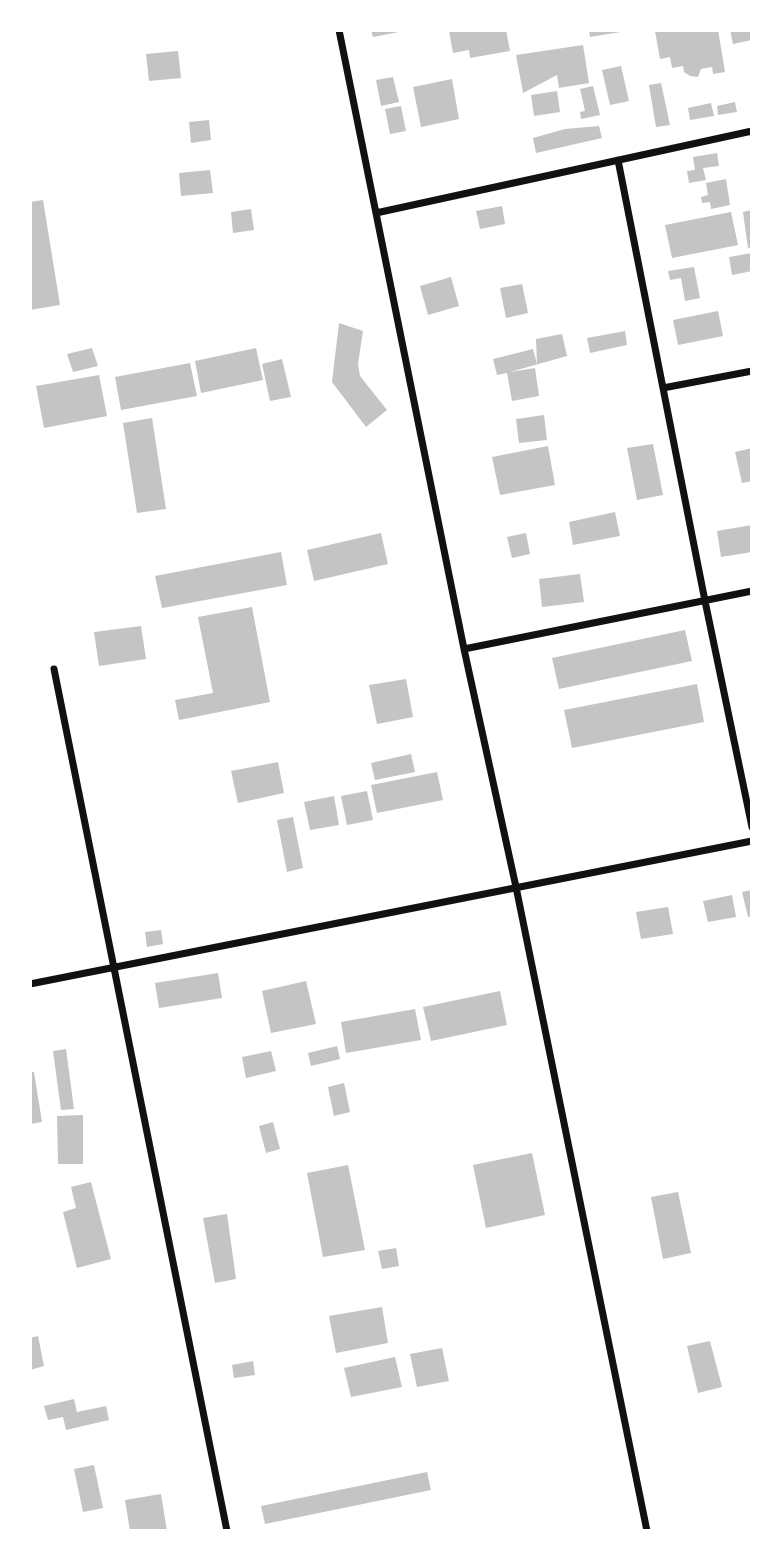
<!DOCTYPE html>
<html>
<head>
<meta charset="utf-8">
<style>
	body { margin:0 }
	#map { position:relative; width:782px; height:1561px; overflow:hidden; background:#fff; font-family:"Roboto Condensed",sans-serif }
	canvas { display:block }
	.frame { position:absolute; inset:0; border:32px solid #fff; pointer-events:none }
</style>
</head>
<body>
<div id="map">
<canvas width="782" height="1561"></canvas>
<div class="frame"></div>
</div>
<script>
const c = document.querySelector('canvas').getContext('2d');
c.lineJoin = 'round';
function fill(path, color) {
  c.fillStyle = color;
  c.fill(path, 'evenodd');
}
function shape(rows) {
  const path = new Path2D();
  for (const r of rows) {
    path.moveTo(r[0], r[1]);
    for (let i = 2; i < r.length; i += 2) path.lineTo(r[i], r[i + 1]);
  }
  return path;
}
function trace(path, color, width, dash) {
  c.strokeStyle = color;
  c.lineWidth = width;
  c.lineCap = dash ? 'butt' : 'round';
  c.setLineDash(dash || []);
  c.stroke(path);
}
fill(shape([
	[371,30,404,30,404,31,373,37],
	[454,30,506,30,510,51,470,58,469,50,453,53,449,31],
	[589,30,627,30,627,31,590,37],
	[662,30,718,30,725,72,713,74,712,67,701,69,698,77,690,76,684,72,683,66,672,68,670,57,660,59,655,31],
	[730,30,752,30,752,40,733,44],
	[583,45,589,83,559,88,557,75,523,93,516,55],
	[178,51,181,78,149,81,146,54],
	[621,66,629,101,610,105,602,70],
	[393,77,399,102,381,106,376,80],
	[452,79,459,119,421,127,413,87],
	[661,83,670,125,656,127,649,85],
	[593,86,600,115,581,119,580,112,585,111,580,89],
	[557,91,560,112,534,116,531,95],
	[735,102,737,112,718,115,717,106],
	[711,103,714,116,690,120,688,108],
	[401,106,406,131,390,134,385,109],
	[209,120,211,140,191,143,189,122],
	[599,126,602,138,536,153,533,138,565,129],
	[717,153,719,166,703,168,706,180,689,183,687,171,695,170,693,157],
	[210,170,213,193,181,196,179,173],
	[726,179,730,205,711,209,710,202,702,203,701,197,708,195,706,183],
	[43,200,60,305,30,310,30,202],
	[502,206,505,224,480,229,476,211],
	[251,209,254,230,233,233,231,212],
	[752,210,752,247,748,248,743,212],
	[731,212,738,245,672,258,665,225],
	[752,253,752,271,732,275,729,257],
	[694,267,700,298,685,301,681,278,670,280,668,271],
	[451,277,459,306,428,315,420,286],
	[522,284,528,313,506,318,500,288],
	[718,311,723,336,678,345,673,320],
	[339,323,363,331,358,364,360,376,387,410,366,427,332,382],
	[625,331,627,345,590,353,587,338],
	[562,334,567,356,510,372,535,368,539,396,512,401,507,373,497,375,493,359,533,349,537,364,536,339],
	[92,348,98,366,73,372,67,354],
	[256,348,263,380,201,393,195,361],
	[282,359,291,397,270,401,262,364],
	[190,363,197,396,121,410,115,377],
	[99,375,107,416,44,428,36,386],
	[544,415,547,440,519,443,516,419],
	[152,418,166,509,137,513,123,423],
	[653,444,663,495,637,500,627,448],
	[548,446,555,485,500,495,492,457],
	[752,448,752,481,742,483,735,452],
	[615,512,620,536,573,545,569,522],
	[752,525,752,552,721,557,717,531],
	[381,533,388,564,314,581,307,550],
	[526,533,530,554,512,558,507,537],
	[281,552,287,585,162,608,155,576],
	[580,574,584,602,542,607,539,579],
	[252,607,270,702,179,720,175,700,213,693,198,617],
	[141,626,146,659,99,666,94,632],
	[685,630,692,661,559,689,552,658],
	[406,679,413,717,377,724,369,685],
	[697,684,704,722,572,748,564,710],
	[411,754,415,772,375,780,371,763],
	[278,762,284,793,238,803,231,771],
	[437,772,443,800,377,813,371,785],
	[367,791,373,820,347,825,341,796],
	[334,796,339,825,310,830,304,802],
	[293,817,303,868,287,872,277,820],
	[752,890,752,916,748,917,742,892],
	[732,895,736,917,708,922,703,901],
	[668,907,673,934,641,939,636,912],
	[161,930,163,944,147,947,145,932],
	[218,973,222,998,159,1008,155,983],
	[306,981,316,1024,271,1033,262,991],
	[500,991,507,1025,431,1041,423,1007],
	[415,1009,421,1040,346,1053,341,1022],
	[337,1046,340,1059,311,1066,308,1053],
	[66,1049,74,1109,61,1110,53,1051],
	[271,1051,276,1071,246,1078,242,1057],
	[30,1072,34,1072,42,1122,30,1124],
	[344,1083,350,1112,334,1116,328,1087],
	[83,1115,83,1164,58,1164,57,1116],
	[273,1122,280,1149,266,1153,259,1126],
	[532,1153,545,1215,486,1228,473,1165],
	[348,1165,365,1250,323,1257,307,1173],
	[91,1182,111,1259,77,1268,63,1212,76,1208,71,1187],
	[678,1192,691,1253,663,1259,651,1197],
	[227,1214,236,1279,215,1283,203,1218],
	[396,1248,399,1266,382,1269,378,1251],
	[382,1307,388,1343,336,1353,329,1316],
	[38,1336,44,1366,30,1370,30,1338],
	[710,1341,722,1387,698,1393,687,1346],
	[442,1348,449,1381,417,1387,410,1354],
	[395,1357,402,1387,351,1397,344,1368],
	[253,1361,255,1375,234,1378,232,1365],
	[74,1399,77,1412,106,1406,109,1420,66,1430,63,1417,48,1420,44,1406],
	[94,1465,103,1508,83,1512,74,1469],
	[427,1472,431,1490,265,1524,261,1506],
	[161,1494,167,1531,130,1531,125,1500]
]), '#c4c4c4');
trace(shape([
	[339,30,464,649,516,887,647,1531],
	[618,160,705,601,752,827],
	[376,213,752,131],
	[663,388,752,371],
	[464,649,752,591],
	[54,669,227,1531],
	[30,984,752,841]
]), '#111', 7);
</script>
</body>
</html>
